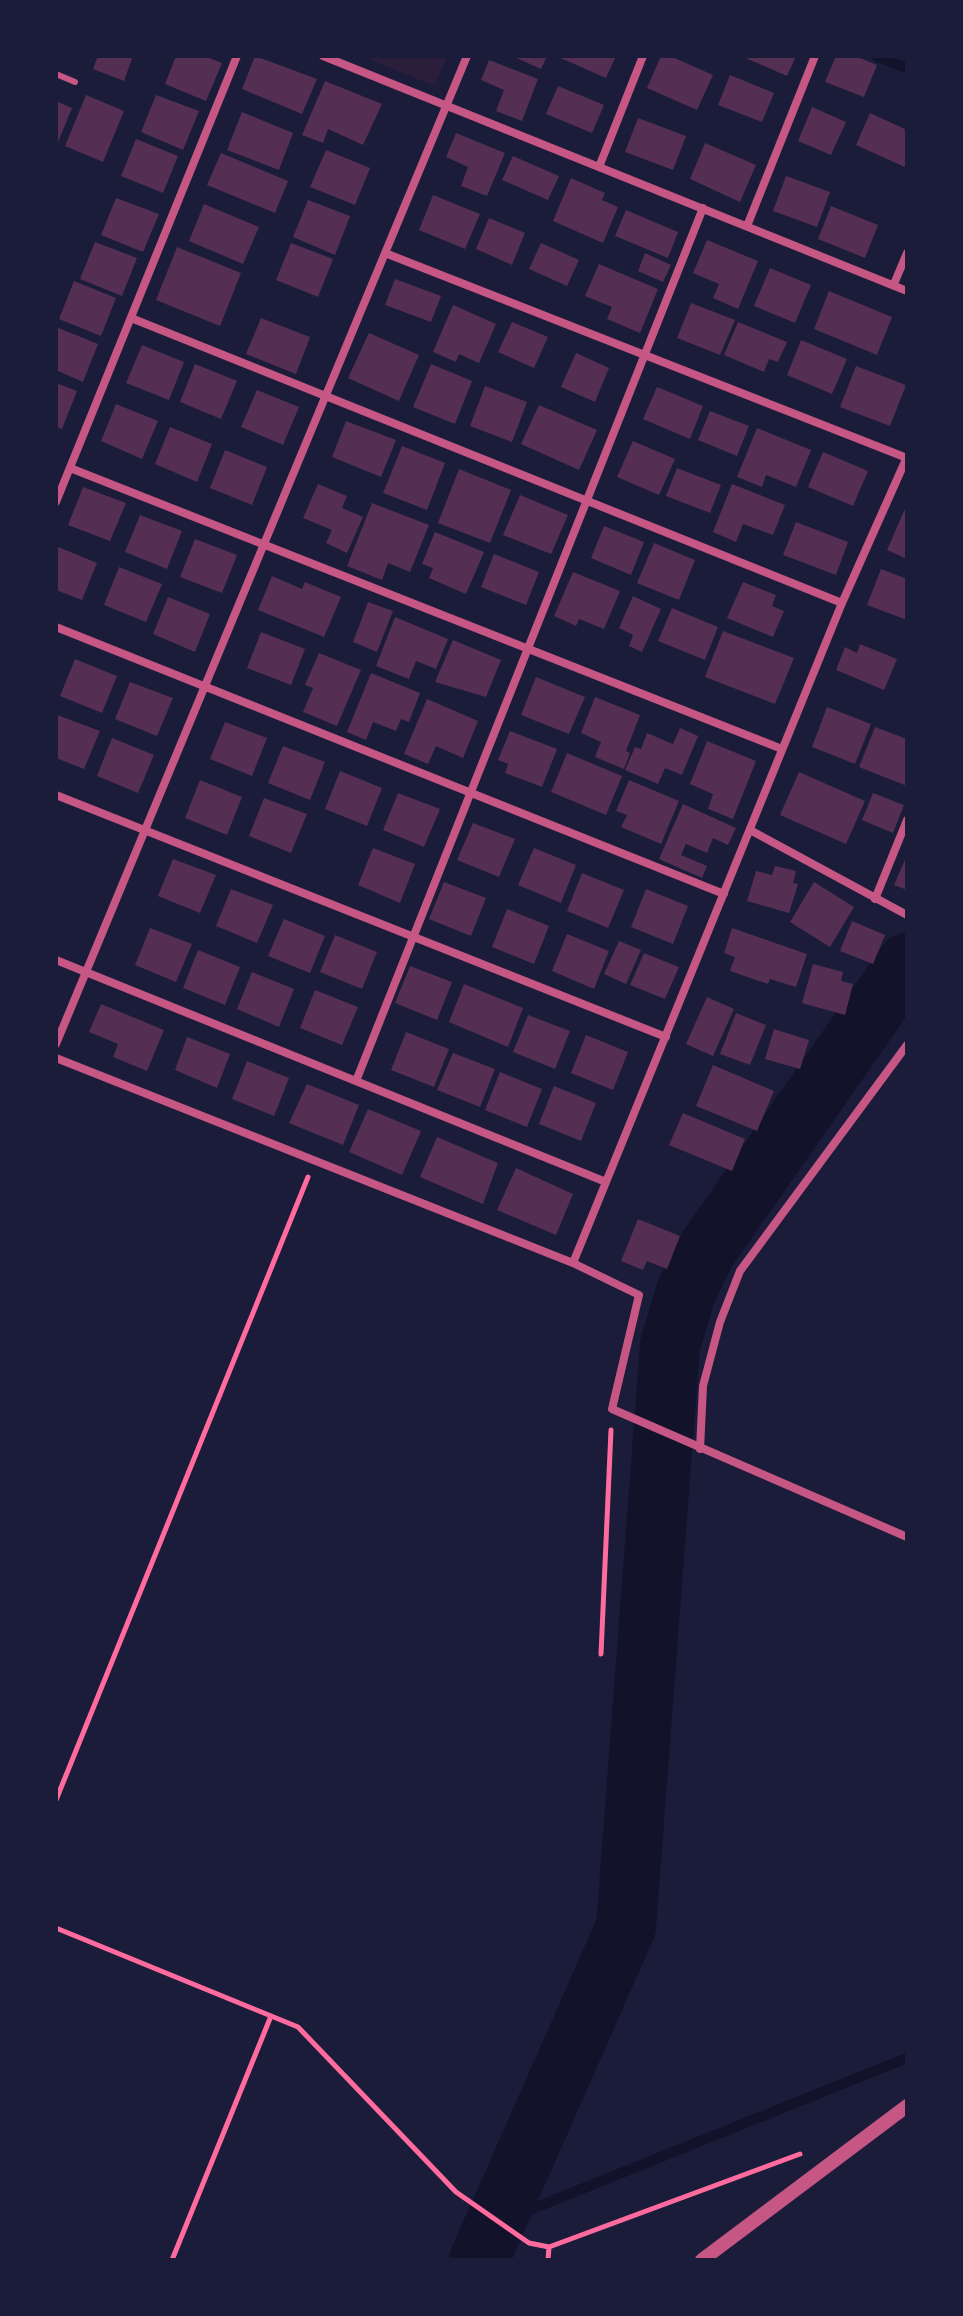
<!DOCTYPE html>
<html>
<head>
<meta charset="utf-8">
<style>
	body { margin:0 }
	#map { position:relative; width:963px; height:2316px; overflow:hidden; background:#1b1b3a; font-family:Barlow,sans-serif }
	canvas { display:block }
	.frame { position:absolute; inset:0; border:58px solid #1b1b3a; pointer-events:none }
</style>
</head>
<body>
<div id="map">
<canvas width="963" height="2316"></canvas>
<div class="frame"></div>
</div>
<script>
const c = document.querySelector('canvas').getContext('2d');
c.lineJoin = 'round';
function fill(path, color) {
  c.fillStyle = color;
  c.fill(path, 'evenodd');
}
function shape(rows) {
  const path = new Path2D();
  for (const r of rows) {
    path.moveTo(r[0], r[1]);
    for (let i = 2; i < r.length; i += 2) path.lineTo(r[i], r[i + 1]);
  }
  return path;
}
function trace(path, color, width, dash) {
  c.strokeStyle = color;
  c.lineWidth = width;
  c.lineCap = dash ? 'butt' : 'round';
  c.setLineDash(dash || []);
  c.stroke(path);
}
fill(shape([
	[361,56,447,56,435,86]
]), '#2a1e3b');
trace(shape([
	[876,56,907,68],
	[497,2223,907,2058]
]), '#12122b', 10);
trace(shape([
	[479,2260,626,1927,670,1345,686,1292,706,1251,907,963]
]), '#12122b', 60);
fill(shape([
	[98,56,133,56,124,81,93,69],
	[176,56,204,56,222,63,206,101,165,84],
	[255,56,317,79,302,114,242,89],
	[512,56,547,56,541,69],
	[556,56,616,56,606,78],
	[661,56,670,56,713,75,697,110,647,88],
	[741,56,796,56,787,76],
	[836,56,855,56,877,65,864,97,825,82],
	[489,60,538,79,522,121,496,111,504,90,481,80],
	[730,75,774,93,762,122,718,105],
	[325,81,382,104,363,145,328,129,323,143,302,135],
	[558,86,604,105,592,133,546,114],
	[86,95,124,111,103,162,65,146],
	[156,95,199,111,183,150,141,132],
	[56,101,72,108,56,147],
	[812,107,846,122,831,155,798,141],
	[242,112,293,133,279,170,227,150],
	[870,113,907,130,907,168,856,145],
	[638,118,686,136,673,170,625,152],
	[456,133,505,153,487,196,461,186,468,167,446,157],
	[136,139,178,156,163,193,121,176],
	[705,143,756,165,740,202,690,179],
	[326,150,370,168,355,205,310,187],
	[221,153,288,181,275,213,207,185],
	[513,156,559,176,548,200,502,180],
	[786,176,830,192,817,227,773,211],
	[571,178,605,193,602,200,618,207,603,243,553,221],
	[433,195,480,214,465,249,419,230],
	[116,198,159,214,143,252,101,235],
	[308,200,350,216,335,255,293,237],
	[204,204,259,227,243,264,189,241],
	[831,206,878,225,865,258,818,239],
	[626,210,678,232,668,258,615,236],
	[489,218,525,233,512,265,476,249],
	[707,240,758,261,738,309,713,298,719,284,693,273],
	[95,242,137,258,122,296,80,279],
	[291,243,333,259,318,297,276,280],
	[541,243,579,260,567,286,529,269],
	[177,247,241,273,220,326,156,300],
	[645,253,671,265,663,282,638,271],
	[599,264,658,289,640,333,607,319,612,307,585,296],
	[770,268,811,285,795,323,754,306],
	[395,279,441,296,431,322,385,305],
	[74,281,116,298,101,336,59,319],
	[829,291,892,317,877,355,814,329],
	[691,303,735,320,720,355,677,338],
	[453,305,496,324,479,363,459,354,456,362,433,352],
	[261,318,310,337,296,374,246,354],
	[512,322,548,337,534,368,498,352],
	[738,322,787,342,778,362,769,359,764,372,724,355],
	[56,327,98,344,83,382,56,370],
	[369,333,419,355,399,401,348,378],
	[801,340,847,359,832,394,787,375],
	[142,345,184,362,169,400,126,383],
	[576,353,609,368,595,402,561,387],
	[195,364,237,381,221,419,180,402],
	[431,364,472,381,455,424,413,407],
	[856,366,906,385,890,426,840,407],
	[56,383,77,391,62,429,56,427],
	[485,386,527,402,512,442,470,426],
	[657,387,703,406,690,439,643,419],
	[257,390,299,407,283,445,241,427],
	[116,404,158,421,142,459,101,441],
	[539,405,597,430,579,470,521,444],
	[710,411,749,426,737,456,698,440],
	[346,421,396,440,381,477,332,457],
	[170,427,212,444,197,482,155,464],
	[757,428,811,450,796,487,766,475,762,487,737,477],
	[633,441,675,459,659,495,617,477],
	[402,446,445,463,427,510,383,493],
	[225,450,267,467,252,505,210,488],
	[823,452,868,471,853,506,808,487],
	[677,468,721,485,710,513,666,496],
	[459,469,511,490,490,543,438,523],
	[318,484,347,496,342,508,363,517,347,553,326,543,332,530,303,518],
	[732,484,785,505,773,535,743,524,736,542,713,532],
	[83,487,126,503,110,541,68,525],
	[520,495,568,515,551,554,503,535],
	[372,503,429,525,410,572,388,563,382,580,347,566],
	[907,504,907,559,887,550],
	[140,515,182,531,167,569,125,552],
	[796,522,848,542,836,575,783,555],
	[604,526,644,542,631,575,591,558],
	[435,532,484,552,466,594,429,578,433,568,422,564],
	[195,539,237,555,222,593,180,577],
	[654,543,695,560,679,600,637,583],
	[56,546,97,563,82,600,56,590],
	[494,554,539,572,526,605,481,587],
	[119,567,162,584,146,622,104,605],
	[881,569,907,579,907,620,867,605],
	[573,572,620,591,604,629,579,619,576,626,554,616],
	[272,576,302,589,305,582,341,597,324,637,258,610],
	[743,582,776,595,772,606,784,611,773,637,727,618],
	[633,596,661,609,642,652,629,646,633,635,619,628],
	[168,597,210,614,195,652,153,634],
	[368,602,393,611,377,652,353,642],
	[672,608,718,627,705,660,658,641],
	[395,617,448,639,436,669,416,661,409,679,376,666],
	[723,631,794,658,775,704,705,677],
	[261,632,305,649,291,685,247,668],
	[453,640,501,660,486,697,435,682],
	[860,644,897,659,884,690,836,670,845,647,857,653],
	[319,653,361,670,337,726,303,712,313,688,305,685],
	[75,659,117,676,102,713,60,696],
	[371,673,420,693,409,722,401,719,396,731,373,722,366,740,347,732],
	[536,677,585,697,569,734,521,715],
	[130,682,173,698,157,736,115,719],
	[595,697,640,715,626,751,630,753,624,769,595,757,601,742,581,733],
	[427,699,478,721,463,758,436,746,428,764,404,754],
	[827,707,871,724,855,764,812,747],
	[57,715,100,731,84,769,56,758],
	[225,722,267,738,252,776,210,759],
	[875,727,907,739,907,786,859,767],
	[680,728,698,736,682,775,665,768,658,784,625,770,635,747,641,749,647,733,673,744],
	[510,731,557,749,542,787,505,773,508,764,498,760],
	[112,738,154,755,138,793,97,776],
	[707,741,756,761,733,819,708,809,713,794,690,784],
	[283,746,325,762,310,800,268,783],
	[567,753,622,776,606,815,551,792],
	[340,771,382,788,367,826,325,809],
	[799,772,865,801,846,844,780,815],
	[200,780,242,797,227,835,185,818],
	[629,780,679,801,661,844,621,827,627,815,616,811],
	[398,793,440,809,424,847,383,830],
	[873,793,904,805,893,833,862,820],
	[264,798,307,814,291,853,249,836],
	[683,804,736,828,728,845,713,838,707,853,686,844,681,855,707,866,702,878,659,859],
	[473,823,515,839,499,877,457,860],
	[373,848,415,864,400,903,358,885],
	[534,848,576,865,561,903,518,885],
	[907,855,907,890,894,885],
	[173,859,216,875,200,913,158,896],
	[775,866,796,871,793,883,798,884,789,913,747,901,756,871,772,875],
	[582,873,624,890,608,928,567,911],
	[444,882,486,898,471,936,429,919],
	[814,882,854,907,830,947,790,922],
	[231,889,273,905,257,943,216,926],
	[646,889,688,906,673,944,631,927],
	[507,909,549,926,534,964,492,947],
	[284,919,325,936,310,973,268,956],
	[852,921,885,935,873,964,840,951],
	[150,928,192,944,176,982,135,965],
	[732,928,807,954,796,987,770,979,768,984,730,971,735,957,724,953],
	[567,934,609,951,594,989,552,971],
	[335,935,377,952,362,989,320,972],
	[619,941,641,950,626,984,604,974],
	[198,950,240,967,225,1005,183,988],
	[644,953,679,967,665,999,630,985],
	[813,964,843,972,841,981,853,984,845,1015,802,1003],
	[410,966,452,982,437,1020,395,1003],
	[252,972,294,989,279,1027,237,1009],
	[464,984,523,1008,508,1047,449,1022],
	[315,990,358,1007,342,1045,300,1028],
	[707,997,734,1009,713,1056,686,1044],
	[101,1004,164,1030,147,1071,113,1057,118,1044,89,1032],
	[736,1013,766,1025,750,1065,720,1054],
	[528,1015,570,1031,555,1069,513,1052],
	[774,1029,809,1040,800,1069,765,1059],
	[406,1032,449,1049,434,1087,391,1070],
	[586,1035,628,1052,613,1090,571,1073],
	[187,1037,230,1054,217,1088,175,1070],
	[453,1053,495,1069,480,1107,437,1090],
	[247,1061,289,1078,274,1116,232,1099],
	[713,1065,774,1091,757,1131,696,1106],
	[500,1072,542,1089,527,1127,485,1110],
	[307,1084,359,1105,343,1145,289,1123],
	[554,1086,596,1103,581,1141,539,1124],
	[368,1109,421,1131,402,1175,349,1152],
	[683,1113,745,1139,732,1171,669,1145],
	[437,1137,498,1163,483,1204,420,1177],
	[516,1168,573,1194,556,1235,497,1210],
	[638,1219,680,1236,667,1269,647,1261,643,1270,621,1261]
]), '#542f53');
trace(shape([
	[601,1654,611,1430],
	[56,1800,308,1177],
	[56,1928,298,2027,456,2192,529,2243,549,2247,800,2154],
	[172,2260,271,2016],
	[548,2260,549,2247]
]), '#ff6b9d', 5);
trace(shape([
	[56,74,75,82]
]), '#c65784', 6);
trace(shape([
	[323,56,907,291],
	[599,167,643,56],
	[747,226,815,56],
	[385,253,907,458],
	[894,284,907,253],
	[131,318,842,603],
	[70,468,782,749],
	[56,502,237,56],
	[56,627,724,894],
	[56,795,666,1037],
	[750,830,907,915],
	[875,899,907,820],
	[56,960,606,1182],
	[56,1044,467,56],
	[56,1058,573,1263,639,1295,612,1409,907,1537],
	[356,1081,703,208],
	[573,1263,842,603,907,457],
	[700,1449,703,1386,720,1322,740,1271,907,1045]
]), '#c65784', 8);
trace(shape([
	[702,2260,907,2106]
]), '#c65784', 14);
</script>
</body>
</html>
